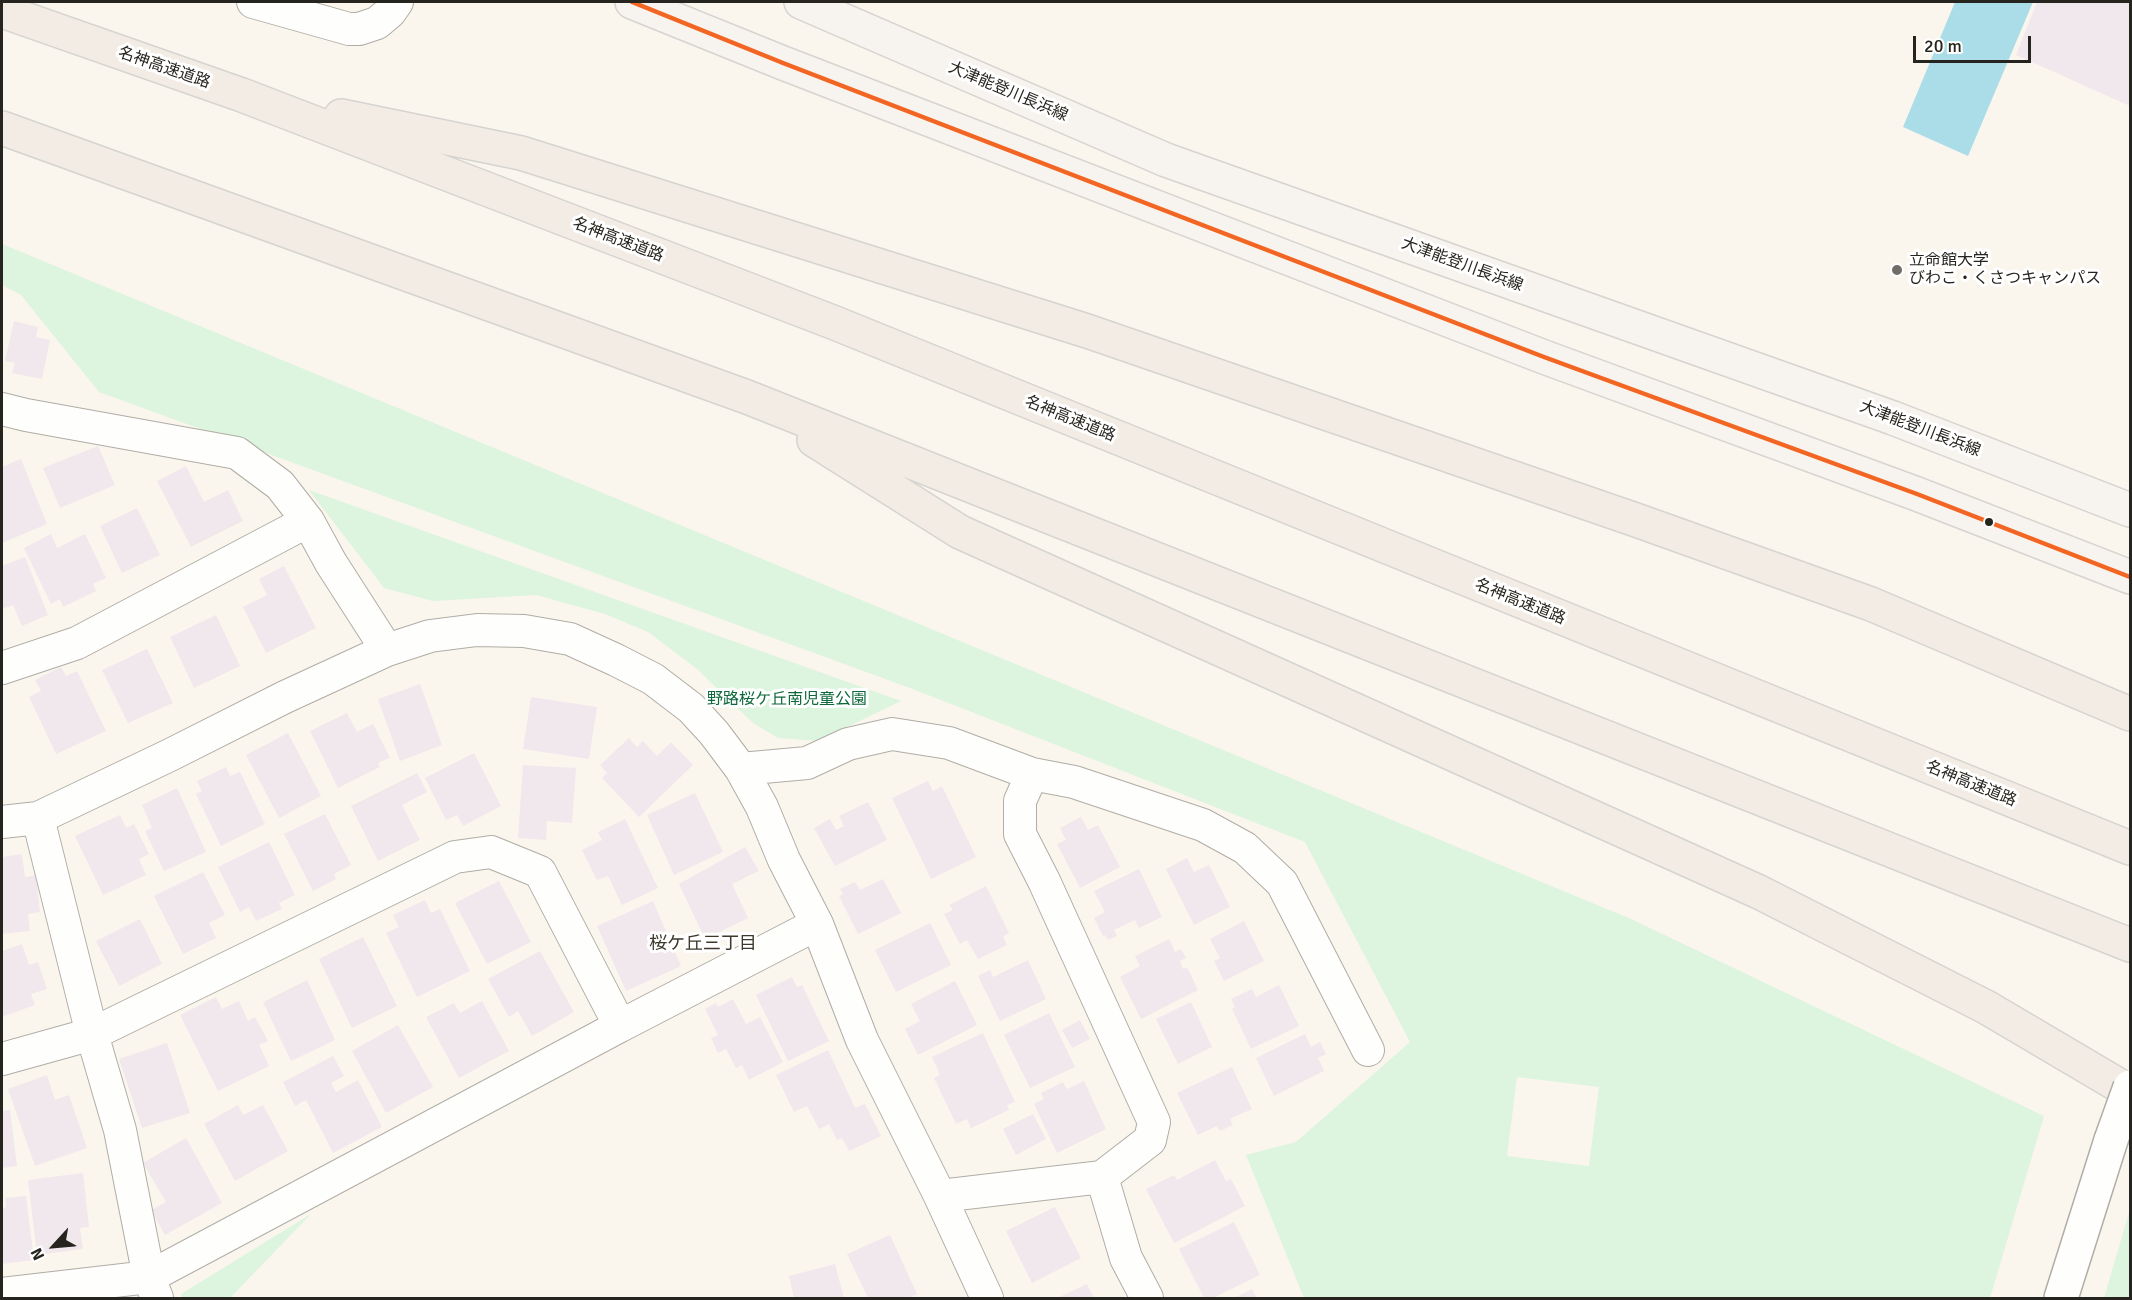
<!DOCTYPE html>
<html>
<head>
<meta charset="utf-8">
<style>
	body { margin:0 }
	#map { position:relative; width:2132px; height:1300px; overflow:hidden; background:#faf6ed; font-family:Signika,sans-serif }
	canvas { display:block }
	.frame { position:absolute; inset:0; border:3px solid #26241e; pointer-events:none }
	.north { position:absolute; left:24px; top:1216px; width:60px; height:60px; -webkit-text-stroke:4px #fff; paint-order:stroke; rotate:244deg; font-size:16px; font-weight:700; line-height:24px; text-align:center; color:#26241e }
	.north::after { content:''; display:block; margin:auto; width:21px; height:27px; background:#26241e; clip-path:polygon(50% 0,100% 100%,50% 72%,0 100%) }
	.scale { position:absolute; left:1913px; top:36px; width:118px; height:27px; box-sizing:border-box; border:3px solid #26241e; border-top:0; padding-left:8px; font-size:18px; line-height:21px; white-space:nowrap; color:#26241e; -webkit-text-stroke:4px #fff; paint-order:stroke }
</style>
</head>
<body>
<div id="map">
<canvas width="2132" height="1300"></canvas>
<div class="frame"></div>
<div class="north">N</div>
<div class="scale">20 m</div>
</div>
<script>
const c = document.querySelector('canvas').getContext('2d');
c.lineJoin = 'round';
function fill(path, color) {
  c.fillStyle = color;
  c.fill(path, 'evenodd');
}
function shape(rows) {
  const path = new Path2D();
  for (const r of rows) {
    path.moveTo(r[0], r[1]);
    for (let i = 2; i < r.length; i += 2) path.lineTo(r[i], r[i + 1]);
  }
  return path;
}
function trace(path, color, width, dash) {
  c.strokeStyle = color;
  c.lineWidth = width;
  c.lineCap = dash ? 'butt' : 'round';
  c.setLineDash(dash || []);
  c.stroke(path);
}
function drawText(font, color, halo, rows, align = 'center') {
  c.font = font + ' Signika,"Noto Sans JP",sans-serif';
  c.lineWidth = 6;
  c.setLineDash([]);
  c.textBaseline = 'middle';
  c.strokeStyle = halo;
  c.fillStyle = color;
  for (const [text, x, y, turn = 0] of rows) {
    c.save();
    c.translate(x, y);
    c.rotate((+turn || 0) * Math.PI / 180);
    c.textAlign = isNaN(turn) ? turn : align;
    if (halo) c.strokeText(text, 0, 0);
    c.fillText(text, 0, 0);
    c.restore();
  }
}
fill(shape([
	[2,244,1631,919,2044,1116,1990,1298,1304,1298,1246,1155,1296,1142,1410,1042,1305,842,910,688,99,392,21,295,2,285],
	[1517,1077,1599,1087,1589,1166,1507,1156],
	[309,490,901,701,818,741,778,738,753,723,697,669,648,632,605,614,536,595,433,601,384,588],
	[2130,1209,2130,1298,2104,1298],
	[311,1214,230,1298,183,1298,181,1294]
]), '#ddf4df');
fill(shape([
	[1955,2,2033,2,1968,156,1903,127]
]), '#abdde9');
fill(shape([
	[2037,2,2130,2,2130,106,2016,55],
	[14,321,38,327,36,337,50,340,42,379,12,373,15,363,5,361],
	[98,446,115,485,60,508,43,468],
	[21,459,47,524,2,543,2,467],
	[186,466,204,502,228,490,243,521,191,547,157,481],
	[137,508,160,555,122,573,100,526],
	[51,534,57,548,85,534,106,578,93,584,96,591,63,607,60,599,51,604,24,548],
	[25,557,48,615,22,626,13,605,2,609,2,566],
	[284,566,316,628,266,653,243,607,267,595,259,579],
	[216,615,240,666,194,688,170,637],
	[147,649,173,703,128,723,102,670],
	[61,667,66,676,77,671,106,731,56,754,29,697,41,691,35,680],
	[420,684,442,745,400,761,378,699],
	[531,697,597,707,589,759,523,749],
	[347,713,357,732,373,724,390,758,378,763,380,767,338,788,310,731],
	[288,733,321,796,279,818,246,755],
	[629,738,637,747,643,741,657,756,671,742,693,765,639,817,602,778,607,773,600,765],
	[474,753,501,806,463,826,457,815,446,820,425,778],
	[523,765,576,768,572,823,547,821,546,840,518,838],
	[226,767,230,776,240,772,265,824,221,846,196,794,202,791,197,781],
	[417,773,427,792,402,805,420,840,378,861,351,806],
	[928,781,933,791,942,786,976,857,931,879,892,798],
	[177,788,206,852,164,871,145,831,152,828,142,805],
	[695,793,723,852,674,875,647,815],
	[868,802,887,840,835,866,814,828,830,819,836,830,844,826,839,816],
	[325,814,351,865,334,874,336,879,313,891,284,834],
	[120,815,126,828,134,824,149,854,139,859,146,875,103,895,75,836],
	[1081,817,1088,830,1098,825,1120,867,1080,888,1057,844,1066,840,1060,828],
	[625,819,658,888,622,905,608,876,597,880,582,850,602,840,598,832],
	[269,842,295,895,279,903,282,909,256,921,249,907,240,912,218,867],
	[745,847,759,871,732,884,748,918,705,939,679,884],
	[22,854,25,877,36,875,40,912,28,914,30,931,2,934,2,857],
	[1187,858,1194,872,1209,865,1230,907,1194,925,1166,869],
	[1139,869,1162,917,1139,928,1135,920,1114,930,1117,936,1108,940,1105,935,1103,936,1094,918,1105,912,1094,891],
	[203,872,225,915,209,923,216,938,183,954,154,896],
	[883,879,901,913,858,934,839,896,843,894,840,889,855,882,860,890],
	[499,881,531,942,487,964,455,903],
	[986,886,1009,933,1003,936,1007,945,978,959,967,940,960,944,944,914,953,910,949,905],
	[425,900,431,913,440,909,470,971,417,997,386,933,399,927,393,915],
	[653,901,681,966,626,991,597,926],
	[140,919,162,964,119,986,96,941],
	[1244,921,1264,961,1224,981,1214,961,1220,958,1210,939],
	[930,923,951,965,896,992,875,950],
	[363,937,397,1006,352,1028,319,959],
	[1169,939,1175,952,1181,949,1186,958,1180,961,1183,969,1187,967,1198,990,1141,1019,1120,977,1140,966,1135,956],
	[22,944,29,965,38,962,47,989,31,994,35,1005,2,1017,2,951],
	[540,951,574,1012,532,1036,518,1011,509,1017,488,979],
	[1028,960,1046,999,1000,1021,978,976,990,970,993,977],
	[792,977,797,987,802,985,829,1041,788,1061,756,995],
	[307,980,335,1040,291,1061,263,1002],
	[955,981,977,1025,918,1055,905,1029,920,1021,911,1004],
	[1279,985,1299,1026,1251,1049,1232,1009,1235,1007,1231,999,1252,989,1256,997],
	[216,997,222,1009,239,1001,248,1021,255,1017,268,1041,259,1045,269,1066,218,1091,180,1015],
	[733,999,746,1024,760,1017,783,1062,749,1080,742,1065,736,1068,726,1049,718,1053,711,1038,718,1035,705,1009,716,1003,718,1007],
	[482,1001,509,1051,459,1078,426,1017,454,1003,460,1013],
	[1191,1002,1212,1047,1178,1064,1156,1019],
	[1049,1013,1075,1067,1030,1088,1004,1035],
	[1080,1020,1090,1039,1072,1048,1062,1030],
	[398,1025,433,1087,386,1113,352,1051],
	[983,1033,1015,1102,1007,1105,1009,1110,971,1128,967,1119,956,1124,934,1078,940,1075,932,1057],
	[1305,1034,1311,1047,1320,1042,1326,1054,1318,1058,1324,1071,1274,1096,1256,1058],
	[167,1043,190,1113,142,1128,119,1059],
	[828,1050,855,1108,865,1104,881,1136,849,1151,842,1138,837,1140,829,1124,819,1129,807,1106,794,1112,776,1075],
	[333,1056,344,1076,331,1083,336,1092,358,1080,382,1127,333,1153,306,1100,295,1106,283,1082],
	[1232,1067,1252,1109,1230,1119,1233,1125,1220,1131,1217,1126,1198,1135,1177,1093],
	[47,1075,55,1100,69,1095,87,1148,35,1166,8,1089],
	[1084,1081,1106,1129,1057,1153,1034,1104,1044,1099,1041,1093,1063,1082,1067,1089],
	[238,1105,243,1115,263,1105,288,1151,235,1181,204,1124],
	[10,1110,17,1166,2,1168,2,1111],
	[1033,1114,1046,1139,1016,1155,1003,1129],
	[186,1138,222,1203,165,1235,151,1210,166,1202,143,1163],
	[1215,1160,1226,1181,1231,1179,1245,1206,1174,1243,1146,1189,1174,1175,1177,1180],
	[83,1173,89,1227,80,1228,83,1249,37,1255,28,1180],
	[26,1196,34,1260,2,1264,2,1208,6,1207,5,1198],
	[1055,1207,1081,1258,1032,1283,1006,1231],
	[1234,1222,1260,1275,1213,1298,1204,1298,1179,1249],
	[890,1235,917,1294,908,1298,868,1298,847,1254],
	[835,1264,844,1298,794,1298,789,1276],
	[1087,1284,1094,1298,1057,1298],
	[1252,1289,1257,1298,1234,1298]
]), '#f0e8ed');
const minor = shape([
	[253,2,349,29,359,29,377,23,390,12,397,2],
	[2,409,26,415,237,453,280,485,308,521,331,563,387,650],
	[2,668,77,643,308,521],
	[741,769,807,763,848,744,892,734,949,743,1032,774,1074,782,1203,825,1245,848,1282,883,1368,1050],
	[38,818,92,1034,120,1130,149,1277,157,1298],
	[2,822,38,818,170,755,285,697,387,650,430,636,477,630,524,631,570,639,616,660,653,679,691,708,714,733,741,769,762,807,784,860,817,924,862,1040,940,1196,987,1298],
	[2,1059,92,1034,455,857,491,852,540,872,620,1026,817,924],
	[1102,1177,1126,1258,1147,1298],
	[940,1196,1102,1177,1150,1140,1154,1122,1044,881,1020,834,1020,801,1032,774],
	[2,1294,149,1277,620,1026]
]);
const tertiary = shape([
	[2061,1298,2111,1140]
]);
const primary = shape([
	[632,2,783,63,1544,357,1917,494,2130,577],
	[801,2,1166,160,1893,418,2130,510]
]);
const motorway = shape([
	[2,11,242,95,835,323,2130,848],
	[341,116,521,153,1087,331,1636,520,1871,604,2130,714],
	[2,128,747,397,2130,945],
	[814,440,960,532,1759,892,1986,1007,2130,1092]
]);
trace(minor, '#b0ada6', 34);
trace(tertiary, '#b0ada6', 36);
trace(primary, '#d6d4d0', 36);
trace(motorway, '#d6d4d0', 36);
trace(minor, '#fefefc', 32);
trace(tertiary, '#fefefc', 33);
trace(primary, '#f7f3ee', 33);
trace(motorway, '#f2ece4', 33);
const tertiaryBridge = shape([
	[2111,1140,2130,1087]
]);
trace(tertiaryBridge, '#b0ada6', 36, []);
trace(tertiaryBridge, '#fefefc', 33);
trace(shape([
	[632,2,783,63,1544,357,1917,494,2130,577]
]), '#f26522', 4.5);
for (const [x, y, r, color] of [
	[1897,270,6,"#706e66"],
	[1989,522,5,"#26241e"]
]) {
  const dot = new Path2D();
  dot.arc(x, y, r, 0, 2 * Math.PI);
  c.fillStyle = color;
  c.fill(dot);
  trace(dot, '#fff', 2);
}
drawText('16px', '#26241e', '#fff', [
	["名神高速道路",164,68,19],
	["大津能登川長浜線",1008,92,23],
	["名神高速道路",618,240,21],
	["大津能登川長浜線",1462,265,20],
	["名神高速道路",1070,419,22],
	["大津能登川長浜線",1920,429,21],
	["名神高速道路",1520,602,22],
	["名神高速道路",1971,784,22]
]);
drawText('16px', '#26241e', '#fff', [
	["立命館大学",1909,261],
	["びわこ・くさつキャンパス",1909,279]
], 'left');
drawText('16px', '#0e683b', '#fff', [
	["野路桜ケ丘南児童公園",787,700]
]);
drawText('18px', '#3d382b', '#fff', [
	["桜ケ丘三丁目",703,944]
]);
</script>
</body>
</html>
